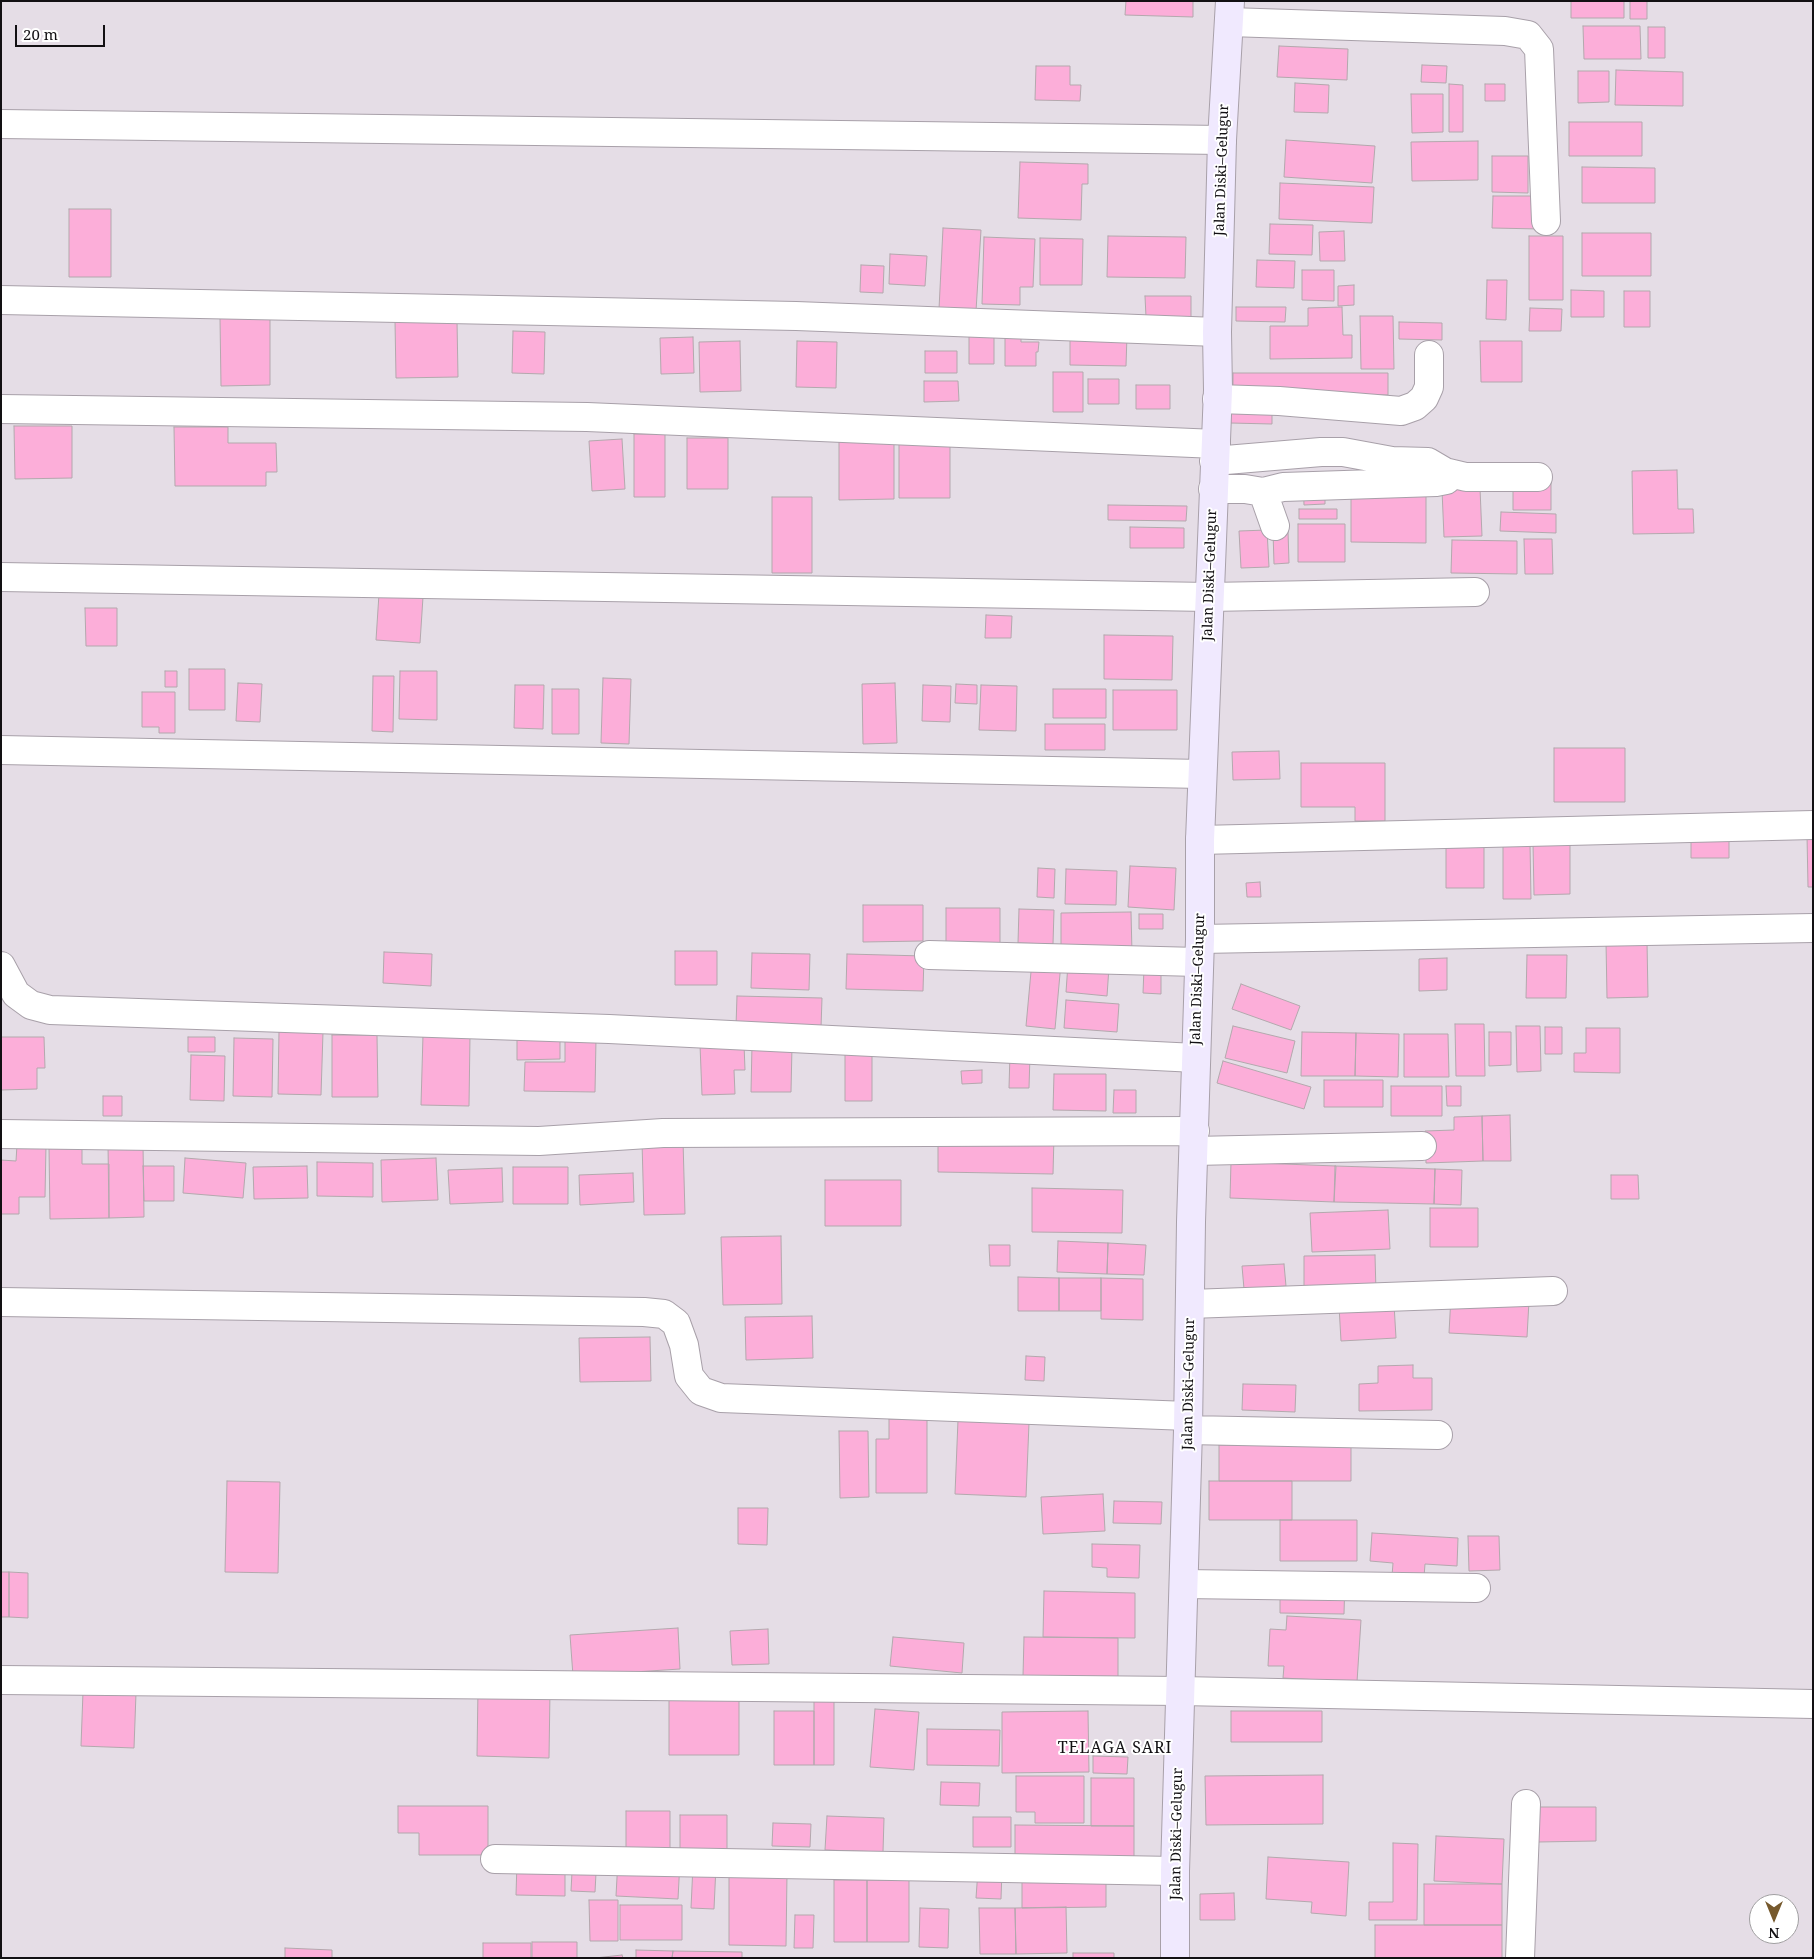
<!DOCTYPE html>
<html>
<head>
<meta charset="utf-8">
<style>
	body { margin:0 }
	#map { position:relative; width:1814px; height:1959px; overflow:hidden; background:#e5dde6; font-family:"Noto Serif",serif }
	canvas { display:block }
	.frame { position:absolute; inset:0; border:2px solid #121013; pointer-events:none }
	.north { position:absolute; left:1749px; top:1894px; width:50px; height:50px; box-sizing:border-box; background:#fff; border:1px solid #a09fa1; border-radius:50%; rotate:180deg; font-size:14px; font-weight:700; line-height:20px; text-align:center; color:#121013 }
	.north::after { content:''; display:block; margin:auto; width:18px; height:22px; background:#76592d; clip-path:polygon(50% 0,100% 100%,50% 72%,0 100%) }
	.scale { position:absolute; left:15px; top:25px; width:90px; height:22px; box-sizing:border-box; border:2px solid #121013; border-top:0; padding-left:6px; font-size:15px; line-height:18px; white-space:nowrap; color:#121013; -webkit-text-stroke:4px #fff; paint-order:stroke }
</style>
</head>
<body>
<div id="map">
<canvas width="1814" height="1959"></canvas>
<div class="frame"></div>
<div class="north">N</div>
<div class="scale">20 m</div>
</div>
<script>
const c = document.querySelector('canvas').getContext('2d');
c.lineJoin = 'round';
function fill(path, color) {
  c.fillStyle = color;
  c.fill(path, 'evenodd');
}
function shape(rows) {
  const path = new Path2D();
  for (const r of rows) {
    path.moveTo(r[0], r[1]);
    for (let i = 2; i < r.length; i += 2) path.lineTo(r[i], r[i + 1]);
  }
  return path;
}
function trace(path, color, width, dash) {
  c.strokeStyle = color;
  c.lineWidth = width;
  c.lineCap = dash ? 'butt' : 'round';
  c.setLineDash(dash || []);
  c.stroke(path);
}
function drawText(font, color, halo, rows, align = 'center') {
  c.font = font + ' "Noto Serif",serif';
  c.lineWidth = 4;
  c.setLineDash([]);
  c.textBaseline = 'middle';
  c.strokeStyle = halo;
  c.fillStyle = color;
  for (const [text, x, y, turn = 0] of rows) {
    c.save();
    c.translate(x, y);
    c.rotate((+turn || 0) * Math.PI / 180);
    c.textAlign = isNaN(turn) ? turn : align;
    if (halo) c.strokeText(text, 0, 0);
    c.fillText(text, 0, 0);
    c.restore();
  }
}
const building = shape([
	[1126,1,1193,1,1193,17,1125,15,1126,1],
	[1571,1,1624,1,1624,18,1571,18,1571,1],
	[1630,1,1647,1,1647,19,1630,19,1630,1],
	[1583,26,1640,26,1641,59,1584,59,1583,26],
	[1648,27,1665,27,1665,58,1648,58,1648,27],
	[1279,46,1348,49,1347,80,1277,77,1279,46],
	[1422,65,1447,66,1446,83,1421,82,1422,65],
	[1036,66,1070,66,1070,85,1081,85,1080,101,1035,100,1036,66],
	[1616,70,1683,72,1683,106,1615,105,1616,70],
	[1578,71,1609,71,1609,102,1578,103,1578,71],
	[1295,83,1329,85,1328,113,1294,112,1295,83],
	[1449,84,1463,85,1463,132,1449,132,1449,84],
	[1485,84,1505,84,1505,101,1485,101,1485,84],
	[1411,94,1443,94,1443,132,1412,133,1411,94],
	[1569,122,1642,122,1642,156,1569,156,1569,122],
	[1286,140,1375,146,1372,183,1284,177,1286,140],
	[1478,141,1478,180,1412,181,1411,142,1478,141],
	[1492,156,1528,156,1528,193,1492,192,1492,156],
	[1020,162,1088,164,1088,184,1082,184,1081,220,1018,218,1020,162],
	[1582,167,1655,168,1655,203,1582,203,1582,167],
	[1280,183,1374,187,1372,223,1279,219,1280,183],
	[1493,196,1541,196,1540,229,1492,228,1493,196],
	[69,209,111,209,111,277,69,277,69,209],
	[1270,224,1313,225,1312,255,1269,254,1270,224],
	[943,228,981,230,976,311,939,309,943,228],
	[1344,231,1345,261,1320,261,1319,232,1344,231],
	[1582,233,1651,233,1651,276,1582,276,1582,233],
	[1108,236,1186,237,1185,278,1107,277,1108,236],
	[1529,236,1563,236,1563,300,1529,300,1529,236],
	[984,237,1035,239,1033,287,1020,287,1020,305,982,304,984,237],
	[1040,238,1083,239,1082,285,1040,285,1040,238],
	[890,254,927,256,925,286,889,284,890,254],
	[1257,260,1295,261,1294,288,1256,287,1257,260],
	[861,265,884,266,883,293,860,292,861,265],
	[1302,270,1334,270,1334,301,1302,300,1302,270],
	[1487,280,1507,280,1506,320,1486,319,1487,280],
	[1354,285,1354,305,1338,306,1338,286,1354,285],
	[1571,290,1604,291,1604,317,1571,317,1571,290],
	[1624,291,1650,291,1650,327,1624,327,1624,291],
	[1145,296,1191,296,1191,317,1146,317,1145,296],
	[1236,307,1286,307,1285,322,1236,321,1236,307],
	[1342,307,1343,335,1352,335,1352,358,1270,359,1270,326,1308,326,1308,308,1342,307],
	[1530,308,1562,309,1561,331,1529,331,1530,308],
	[1360,316,1393,316,1394,369,1361,369,1360,316],
	[220,318,270,318,270,385,221,386,220,318],
	[457,320,458,377,396,378,395,321,457,320],
	[1399,322,1442,323,1442,340,1399,339,1399,322],
	[1005,330,1021,330,1021,342,1039,342,1038,352,1036,352,1036,366,1005,366,1005,330],
	[513,331,545,332,544,374,512,373,513,331],
	[1070,335,1127,335,1126,366,1070,365,1070,335],
	[969,336,994,336,994,364,969,364,969,336],
	[693,337,694,373,661,374,660,338,693,337],
	[740,341,741,391,700,392,699,342,740,341],
	[797,341,837,342,836,388,796,387,797,341],
	[1480,341,1522,341,1522,382,1481,382,1480,341],
	[925,351,957,351,957,373,925,373,925,351],
	[1053,372,1083,372,1083,412,1053,412,1053,372],
	[1233,373,1388,373,1388,395,1233,395,1233,373],
	[1088,379,1119,379,1119,404,1088,404,1088,379],
	[924,381,958,381,959,401,924,402,924,381],
	[1136,385,1170,385,1170,409,1136,409,1136,385],
	[1230,402,1272,403,1272,424,1230,423,1230,402],
	[14,426,72,426,72,478,15,479,14,426],
	[174,427,228,427,228,443,276,443,277,472,266,472,266,486,175,486,174,427],
	[634,434,665,434,665,497,634,497,634,434],
	[839,437,894,437,894,499,839,500,839,437],
	[899,437,950,437,950,498,899,498,899,437],
	[687,438,728,438,728,489,687,489,687,438],
	[622,439,625,489,592,491,589,441,622,439],
	[1677,470,1678,509,1693,509,1694,533,1633,534,1632,471,1677,470],
	[1303,476,1325,476,1325,504,1304,505,1303,476],
	[1513,481,1551,481,1551,510,1513,510,1513,481],
	[1480,488,1482,536,1444,537,1442,490,1480,488],
	[1351,493,1426,493,1426,543,1351,542,1351,493],
	[772,497,812,497,812,573,772,573,772,497],
	[1108,505,1187,506,1186,521,1108,520,1108,505],
	[1299,509,1337,509,1337,519,1299,519,1299,509],
	[1501,512,1556,514,1556,533,1500,531,1501,512],
	[1298,524,1345,524,1345,562,1298,562,1298,524],
	[1130,527,1184,528,1184,548,1130,548,1130,527],
	[1267,530,1269,567,1241,568,1239,531,1267,530],
	[1288,531,1289,563,1274,564,1273,532,1288,531],
	[1524,539,1552,539,1553,574,1525,574,1524,539],
	[1452,540,1517,541,1517,574,1451,573,1452,540],
	[379,594,423,597,420,643,376,640,379,594],
	[85,608,117,608,117,646,86,646,85,608],
	[986,615,1012,616,1011,638,985,638,986,615],
	[1104,635,1173,636,1172,680,1104,679,1104,635],
	[189,669,225,669,225,710,189,710,189,669],
	[165,671,177,671,177,687,165,687,165,671],
	[400,671,437,671,437,720,399,719,400,671],
	[373,676,394,676,393,732,372,731,373,676],
	[603,678,631,679,629,744,601,743,603,678],
	[238,683,262,684,260,722,236,721,238,683],
	[895,683,897,743,863,744,862,684,895,683],
	[956,684,977,685,977,704,955,703,956,684],
	[515,685,544,685,543,729,514,728,515,685],
	[923,685,951,686,950,722,922,721,923,685],
	[981,685,1017,686,1016,731,979,730,981,685],
	[552,689,579,689,579,734,552,734,552,689],
	[1053,689,1106,689,1106,718,1053,718,1053,689],
	[1113,690,1177,690,1177,730,1113,730,1113,690],
	[142,692,175,692,175,733,159,733,159,727,142,727,142,692],
	[1045,724,1105,724,1105,750,1045,750,1045,724],
	[1554,748,1625,748,1625,802,1554,802,1554,748],
	[1279,751,1280,779,1233,780,1232,752,1279,751],
	[1301,763,1385,763,1385,821,1355,821,1355,807,1301,807,1301,763],
	[1807,835,1813,835,1813,887,1808,887,1807,835],
	[1691,836,1729,836,1729,858,1691,858,1691,836],
	[1446,842,1484,842,1484,888,1446,888,1446,842],
	[1503,843,1530,843,1531,899,1503,899,1503,843],
	[1533,843,1570,843,1570,894,1534,895,1533,843],
	[1130,866,1176,868,1174,910,1128,907,1130,866],
	[1038,868,1055,869,1054,898,1037,897,1038,868],
	[1066,869,1117,871,1116,905,1065,904,1066,869],
	[1260,882,1261,897,1247,897,1246,883,1260,882],
	[863,905,923,905,923,941,863,942,863,905],
	[946,908,1000,908,1000,945,946,945,946,908],
	[1019,909,1054,910,1053,944,1018,943,1019,909],
	[1131,912,1132,953,1061,954,1061,913,1131,912],
	[1139,914,1163,914,1163,929,1139,929,1139,914],
	[1647,941,1648,997,1607,998,1606,942,1647,941],
	[675,951,717,951,717,985,675,985,675,951],
	[384,952,432,954,431,986,383,983,384,952],
	[752,953,810,954,809,990,751,988,752,953],
	[847,954,924,956,923,991,846,989,847,954],
	[1527,955,1567,955,1566,998,1526,998,1527,955],
	[1447,958,1447,990,1419,991,1419,959,1447,958],
	[1032,961,1061,963,1055,1029,1026,1026,1032,961],
	[1068,964,1109,967,1107,996,1066,992,1068,964],
	[1144,968,1161,969,1161,994,1143,993,1144,968],
	[1241,984,1300,1006,1291,1030,1232,1009,1241,984],
	[737,996,822,998,821,1028,736,1026,737,996],
	[1066,1000,1119,1004,1117,1032,1064,1028,1066,1000],
	[1455,1024,1484,1024,1485,1076,1456,1076,1455,1024],
	[1233,1026,1295,1041,1287,1073,1225,1058,1233,1026],
	[1516,1026,1540,1026,1541,1071,1517,1072,1516,1026],
	[1545,1027,1562,1027,1562,1054,1545,1054,1545,1027],
	[1586,1028,1620,1028,1620,1073,1574,1072,1574,1053,1586,1053,1586,1028],
	[279,1031,323,1032,321,1095,278,1094,279,1031],
	[1302,1032,1356,1033,1355,1076,1301,1076,1302,1032],
	[1489,1032,1511,1032,1511,1065,1489,1066,1489,1032],
	[1356,1033,1399,1034,1398,1077,1355,1076,1356,1033],
	[1404,1034,1448,1034,1449,1077,1404,1077,1404,1034],
	[332,1035,377,1035,378,1097,332,1097,332,1035],
	[423,1035,470,1036,469,1106,421,1105,423,1035],
	[560,1036,560,1059,517,1060,517,1037,560,1036],
	[1,1037,44,1037,45,1068,37,1068,37,1089,1,1090,1,1037],
	[188,1037,215,1037,215,1052,188,1052,188,1037],
	[234,1038,273,1039,272,1097,233,1096,234,1038],
	[565,1038,596,1039,595,1092,524,1091,525,1062,565,1062,565,1038],
	[744,1044,745,1070,734,1070,735,1094,702,1095,700,1045,744,1044],
	[752,1045,792,1046,791,1092,751,1092,752,1045],
	[845,1050,872,1050,872,1101,845,1101,845,1050],
	[1010,1054,1030,1055,1029,1088,1009,1088,1010,1054],
	[191,1055,225,1056,224,1101,190,1100,191,1055],
	[1223,1061,1311,1087,1304,1109,1217,1083,1223,1061],
	[982,1070,982,1083,962,1084,961,1071,982,1070],
	[1054,1074,1106,1074,1106,1111,1053,1110,1054,1074],
	[1324,1080,1383,1080,1383,1107,1324,1107,1324,1080],
	[1391,1086,1442,1086,1442,1116,1391,1116,1391,1086],
	[1446,1086,1461,1086,1461,1106,1447,1106,1446,1086],
	[1114,1090,1136,1090,1136,1113,1113,1113,1114,1090],
	[103,1096,122,1096,122,1116,103,1116,103,1096],
	[1510,1115,1511,1161,1483,1161,1482,1116,1510,1115],
	[1482,1116,1483,1161,1426,1163,1425,1131,1454,1130,1454,1117,1482,1116],
	[938,1135,1054,1136,1053,1174,938,1172,938,1135],
	[683,1140,685,1214,644,1215,642,1142,683,1140],
	[143,1143,144,1217,109,1218,108,1144,143,1143],
	[17,1145,46,1145,45,1197,19,1197,19,1214,1,1214,1,1160,16,1161,17,1145],
	[82,1146,82,1164,109,1164,109,1218,50,1219,49,1147,82,1146],
	[185,1158,246,1163,243,1198,183,1193,185,1158],
	[436,1158,438,1200,382,1202,381,1160,436,1158],
	[317,1162,373,1163,373,1197,317,1196,317,1162],
	[1231,1162,1336,1166,1334,1202,1230,1198,1231,1162],
	[143,1166,174,1166,174,1201,144,1201,143,1166],
	[307,1166,308,1198,254,1199,253,1167,307,1166],
	[1335,1166,1435,1169,1434,1204,1334,1202,1335,1166],
	[513,1167,568,1167,568,1204,513,1204,513,1167],
	[502,1168,503,1202,450,1204,448,1170,502,1168],
	[1435,1169,1462,1170,1461,1205,1434,1204,1435,1169],
	[633,1173,634,1202,580,1205,579,1175,633,1173],
	[1611,1175,1638,1175,1639,1199,1611,1199,1611,1175],
	[825,1180,901,1180,901,1226,825,1226,825,1180],
	[1032,1188,1123,1190,1122,1233,1032,1232,1032,1188],
	[1430,1208,1478,1208,1478,1247,1430,1247,1430,1208],
	[1388,1210,1390,1249,1312,1252,1310,1213,1388,1210],
	[781,1236,782,1304,723,1305,721,1237,781,1236],
	[1058,1241,1108,1243,1107,1274,1057,1272,1058,1241],
	[1108,1243,1146,1245,1144,1275,1107,1274,1108,1243],
	[989,1245,1010,1245,1010,1266,990,1266,989,1245],
	[1375,1255,1376,1292,1304,1294,1304,1256,1375,1255],
	[1284,1264,1286,1286,1244,1289,1242,1266,1284,1264],
	[1018,1277,1059,1278,1059,1311,1018,1311,1018,1277],
	[1059,1278,1101,1278,1101,1311,1059,1311,1059,1278],
	[1101,1278,1143,1279,1143,1320,1101,1319,1101,1278],
	[1451,1296,1529,1301,1527,1337,1449,1333,1451,1296],
	[1394,1304,1396,1338,1341,1341,1339,1306,1394,1304],
	[812,1316,813,1358,746,1360,745,1317,812,1316],
	[650,1337,651,1381,580,1382,579,1338,650,1337],
	[1026,1356,1045,1357,1044,1381,1025,1380,1026,1356],
	[1413,1365,1413,1378,1432,1378,1432,1410,1359,1411,1359,1384,1378,1383,1378,1366,1413,1365],
	[1243,1384,1296,1385,1295,1412,1242,1410,1243,1384],
	[889,1419,927,1419,927,1493,876,1493,876,1439,889,1439,889,1419],
	[958,1420,1029,1423,1026,1497,955,1494,958,1420],
	[839,1431,868,1431,869,1497,840,1498,839,1431],
	[1219,1445,1351,1445,1351,1481,1219,1481,1219,1445],
	[227,1481,280,1482,278,1573,225,1572,227,1481],
	[1209,1481,1292,1481,1292,1520,1209,1520,1209,1481],
	[1103,1494,1105,1531,1043,1534,1041,1497,1103,1494],
	[1114,1501,1162,1502,1161,1524,1113,1523,1114,1501],
	[738,1508,768,1508,767,1545,738,1544,738,1508],
	[1280,1520,1357,1520,1357,1561,1280,1561,1280,1520],
	[1372,1533,1458,1538,1457,1566,1425,1564,1424,1577,1392,1576,1393,1563,1370,1561,1372,1533],
	[1468,1536,1499,1536,1500,1570,1469,1571,1468,1536],
	[1092,1544,1140,1545,1139,1578,1107,1577,1107,1568,1092,1567,1092,1544],
	[1,1572,9,1572,9,1617,1,1617,1,1572],
	[9,1572,28,1573,28,1618,9,1617,9,1572],
	[1280,1577,1345,1578,1344,1614,1280,1613,1280,1577],
	[1044,1591,1135,1593,1135,1638,1043,1637,1044,1591],
	[1287,1616,1361,1620,1357,1682,1283,1678,1284,1666,1268,1666,1270,1629,1286,1630,1287,1616],
	[678,1628,680,1669,573,1676,570,1635,678,1628],
	[768,1629,769,1664,732,1665,730,1631,768,1629],
	[893,1637,964,1643,962,1673,890,1666,893,1637],
	[1024,1637,1118,1638,1118,1678,1023,1676,1024,1637],
	[478,1689,550,1691,549,1758,477,1756,478,1689],
	[83,1692,136,1693,134,1748,81,1746,83,1692],
	[669,1696,739,1696,739,1755,669,1755,669,1696],
	[814,1699,834,1699,834,1765,814,1765,814,1699],
	[875,1709,919,1712,914,1770,870,1767,875,1709],
	[774,1711,814,1711,814,1765,774,1765,774,1711],
	[1088,1711,1089,1772,1002,1773,1002,1712,1088,1711],
	[1231,1711,1322,1711,1322,1742,1231,1742,1231,1711],
	[927,1729,1000,1730,999,1766,927,1765,927,1729],
	[1093,1756,1128,1757,1127,1774,1093,1773,1093,1756],
	[1323,1775,1323,1824,1206,1825,1205,1776,1323,1775],
	[1016,1776,1084,1776,1084,1823,1035,1823,1035,1812,1016,1812,1016,1776],
	[1091,1778,1134,1778,1134,1826,1091,1826,1091,1778],
	[941,1782,980,1783,979,1806,940,1805,941,1782],
	[398,1806,488,1806,488,1855,419,1855,419,1833,398,1833,398,1806],
	[1538,1807,1596,1807,1596,1841,1538,1842,1538,1807],
	[626,1811,670,1811,670,1848,626,1848,626,1811],
	[680,1815,727,1815,727,1855,680,1855,680,1815],
	[827,1816,884,1818,883,1852,825,1850,827,1816],
	[973,1817,1011,1817,1011,1847,973,1847,973,1817],
	[773,1823,811,1824,810,1847,772,1846,773,1823],
	[1015,1825,1134,1826,1134,1863,1015,1862,1015,1825],
	[1436,1836,1504,1839,1502,1884,1434,1881,1436,1836],
	[1393,1843,1418,1844,1417,1920,1369,1920,1369,1902,1393,1902,1393,1843],
	[1268,1857,1349,1862,1346,1916,1311,1913,1312,1902,1266,1899,1268,1857],
	[618,1859,680,1861,678,1899,616,1896,618,1859],
	[517,1862,565,1863,565,1896,516,1895,517,1862],
	[693,1865,716,1866,714,1909,691,1908,693,1865],
	[978,1870,1002,1870,1001,1899,976,1898,978,1870],
	[572,1872,596,1873,595,1892,571,1891,572,1872],
	[1106,1872,1106,1907,1022,1908,1022,1873,1106,1872],
	[729,1873,787,1874,786,1946,729,1945,729,1873],
	[834,1880,867,1880,867,1942,834,1942,834,1880],
	[867,1880,909,1880,909,1942,867,1942,867,1880],
	[1424,1884,1502,1884,1502,1925,1424,1925,1424,1884],
	[1234,1893,1235,1920,1200,1920,1200,1894,1234,1893],
	[589,1900,618,1900,618,1941,590,1941,589,1900],
	[620,1905,682,1905,682,1940,620,1940,620,1905],
	[1066,1907,1067,1953,1016,1954,1015,1908,1066,1907],
	[920,1908,949,1909,948,1948,919,1947,920,1908],
	[979,1908,1015,1908,1016,1954,980,1954,979,1908],
	[795,1915,814,1915,813,1948,794,1948,795,1915],
	[1375,1925,1502,1925,1502,1958,1375,1958,1375,1925],
	[532,1942,577,1942,577,1958,532,1958,532,1942],
	[483,1943,531,1943,531,1958,483,1958,483,1943],
	[285,1948,332,1950,332,1958,285,1958,285,1948],
	[636,1950,673,1951,672,1958,636,1958,636,1950],
	[673,1951,742,1952,742,1958,672,1958,673,1951],
	[1073,1953,1114,1953,1114,1958,1073,1958,1073,1953],
	[622,1955,623,1958,595,1958,622,1955]
]);
fill(building, '#fcaed9');
trace(building, '#b3a8ad', 1);
const minor = shape([
	[1229,22,1505,31,1528,35,1539,49,1546,221],
	[1,124,1222,140],
	[1,300,796,316,1217,332],
	[1217,399,1279,401,1401,411,1415,406,1424,398,1429,387,1429,355],
	[1,409,587,417,1216,444],
	[1214,461,1321,452,1343,452,1392,461,1428,462,1445,472,1466,477,1538,477],
	[1213,489,1245,489,1263,492,1275,526],
	[1263,492,1283,487,1436,482,1446,480,1453,474],
	[1,577,1209,597,1475,592],
	[1,750,1202,774],
	[1200,840,1813,825],
	[1200,939,1813,928],
	[929,955,1198,962],
	[1,966,16,994,31,1005,50,1010,609,1029,1196,1058],
	[1,1134,539,1141,663,1133,1195,1131],
	[1194,1151,1422,1146],
	[1,1302,644,1312,664,1314,676,1323,684,1345,689,1376,701,1391,721,1398,1188,1416],
	[1190,1304,1553,1291],
	[1188,1430,1438,1435],
	[1184,1584,1476,1588],
	[1,1680,1181,1691,1813,1704],
	[495,1859,1175,1871],
	[1520,1958,1526,1804]
]);
const secondary = shape([
	[1175,1958,1175,1871,1188,1430,1191,1222,1200,939,1200,840,1218,390,1217,332,1222,140,1230,1]
]);
trace(minor, '#a8a0a9', 30);
trace(secondary, '#a8a0a9', 30);
trace(minor, '#fff', 28);
trace(secondary, '#f0e9fe', 28);
drawText('14px', '#121013', '#fff', [
	["Jalan Diski–Gelugur",1222,170,-88],
	["Jalan Diski–Gelugur",1210,575,-88],
	["Jalan Diski–Gelugur",1198,979,-88],
	["Jalan Diski–Gelugur",1189,1384,-89],
	["Jalan Diski–Gelugur",1177,1834,-89]
]);
c.letterSpacing = '1px';
drawText('16px', '#121013', '#fff', [
	["TELAGA SARI",1115,1748]
]);
c.letterSpacing = '0px';
</script>
</body>
</html>
